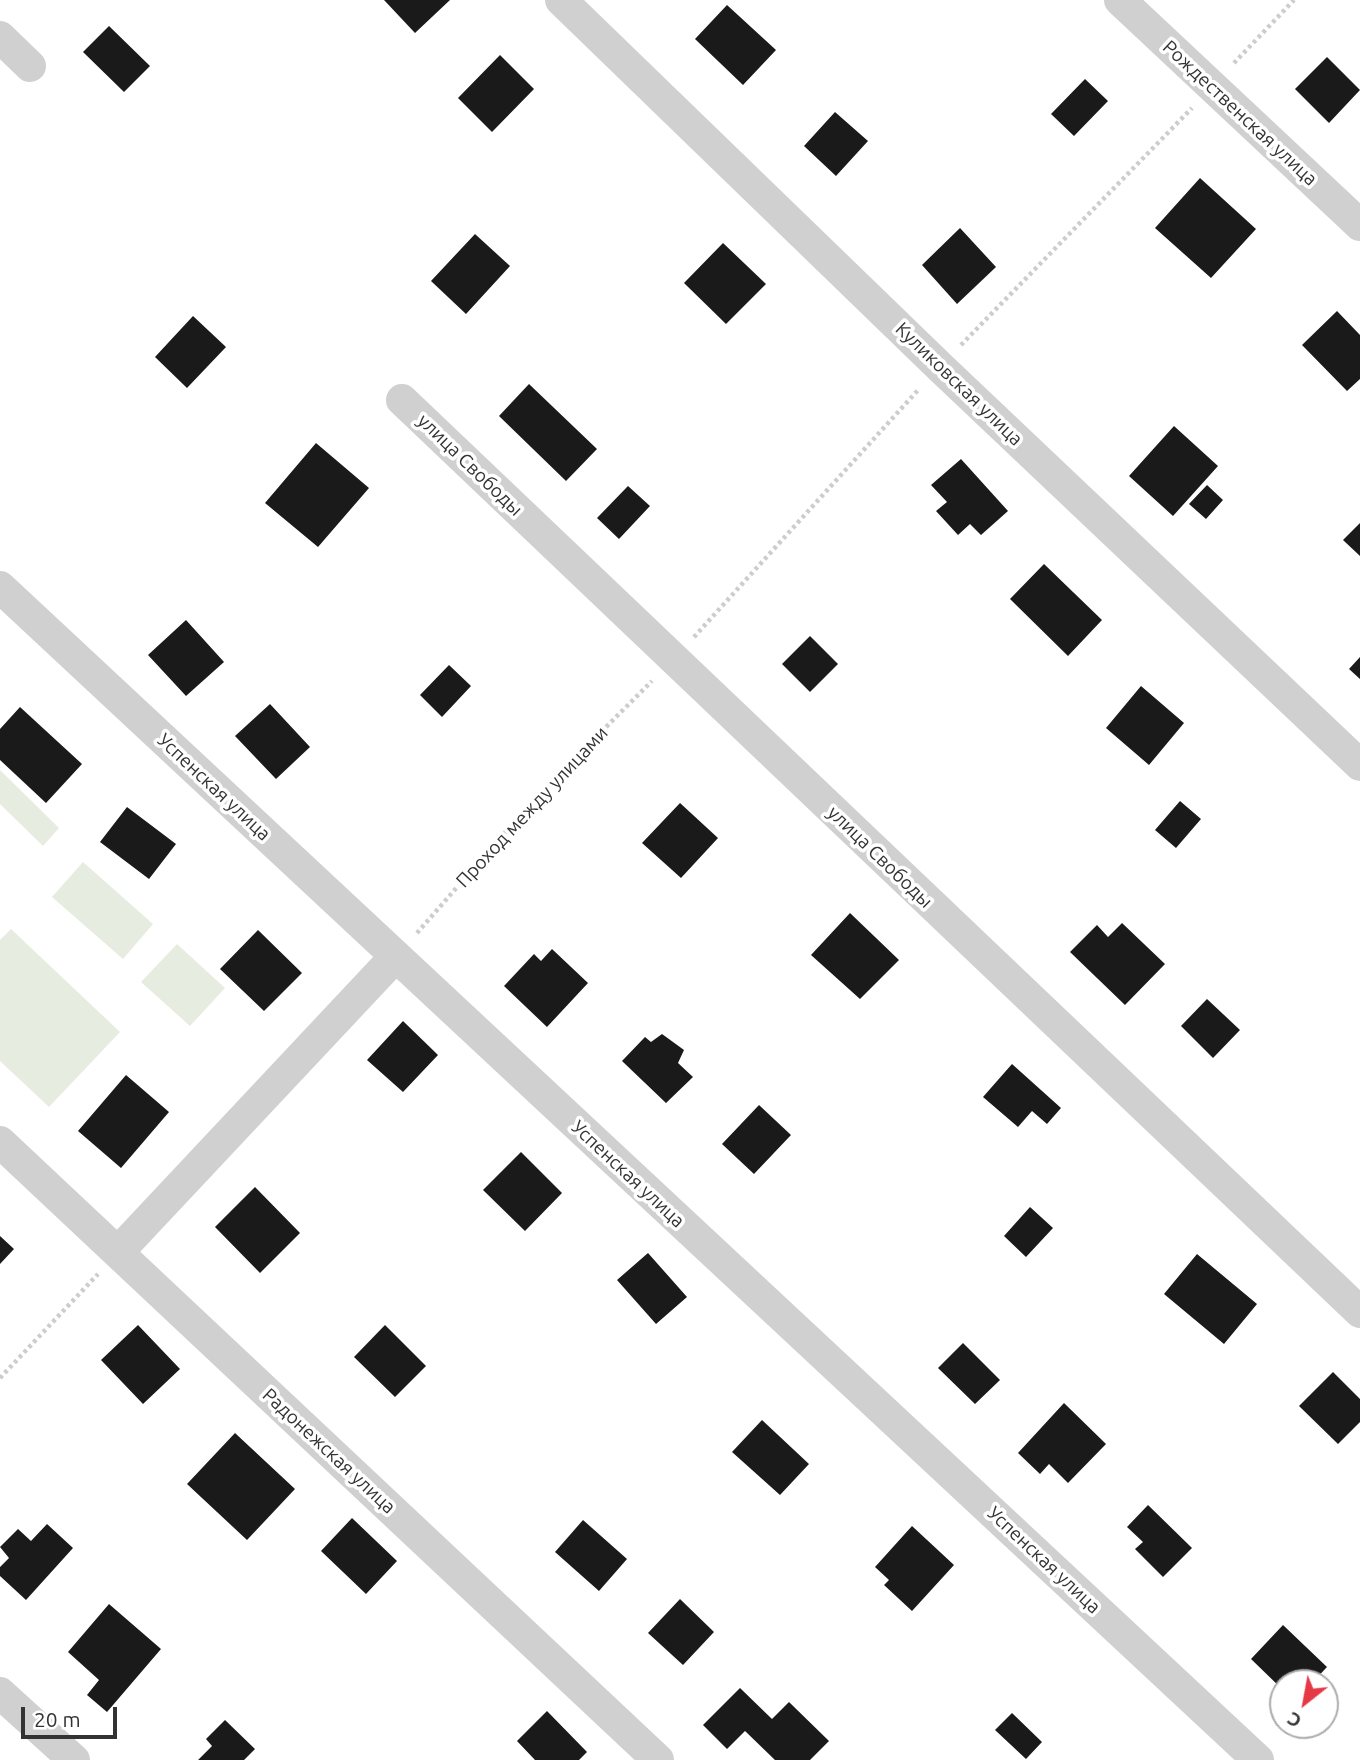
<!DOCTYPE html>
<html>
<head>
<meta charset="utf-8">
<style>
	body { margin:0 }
	#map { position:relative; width:1360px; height:1760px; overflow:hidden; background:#fff; font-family:Ubuntu,sans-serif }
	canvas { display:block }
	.north { position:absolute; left:1269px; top:1669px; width:70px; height:70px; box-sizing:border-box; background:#fff; border:2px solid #adadad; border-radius:50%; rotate:211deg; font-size:19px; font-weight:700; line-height:28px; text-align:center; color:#333 }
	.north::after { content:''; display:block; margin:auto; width:24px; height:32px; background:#e63946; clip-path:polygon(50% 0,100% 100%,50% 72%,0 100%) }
	.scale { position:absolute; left:21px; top:1707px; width:96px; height:32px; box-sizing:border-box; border:4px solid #333; border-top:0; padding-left:9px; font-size:21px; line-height:24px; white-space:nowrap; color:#333; -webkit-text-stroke:5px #fff; paint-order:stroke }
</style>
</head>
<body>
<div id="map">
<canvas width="1360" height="1760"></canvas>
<div class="north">С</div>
<div class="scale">20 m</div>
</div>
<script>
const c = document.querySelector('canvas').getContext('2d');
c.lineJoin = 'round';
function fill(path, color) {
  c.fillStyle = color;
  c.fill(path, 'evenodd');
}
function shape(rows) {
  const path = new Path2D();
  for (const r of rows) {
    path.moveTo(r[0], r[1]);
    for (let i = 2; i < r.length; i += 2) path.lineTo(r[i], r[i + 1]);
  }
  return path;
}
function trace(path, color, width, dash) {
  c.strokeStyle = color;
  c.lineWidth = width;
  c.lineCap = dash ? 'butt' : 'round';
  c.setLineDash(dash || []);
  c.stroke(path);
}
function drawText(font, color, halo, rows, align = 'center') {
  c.font = font + ' Ubuntu,sans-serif';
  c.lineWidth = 7;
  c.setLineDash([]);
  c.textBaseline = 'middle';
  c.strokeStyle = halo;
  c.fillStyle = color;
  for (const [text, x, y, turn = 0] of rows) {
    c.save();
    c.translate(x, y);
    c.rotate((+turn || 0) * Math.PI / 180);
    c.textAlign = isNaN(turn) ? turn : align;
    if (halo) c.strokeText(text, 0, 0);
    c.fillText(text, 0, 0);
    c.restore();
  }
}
fill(shape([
	[0,770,59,828,43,846,0,804],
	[83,862,153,924,123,959,52,897],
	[11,929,120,1032,49,1107,0,1061,0,940],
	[177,944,225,988,190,1026,141,982]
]), '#e6ecdf');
fill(shape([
	[384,0,450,0,415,33],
	[727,5,776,50,743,85,695,39],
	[109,26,150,66,124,92,83,52],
	[500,55,534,89,492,132,458,98],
	[1327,57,1360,90,1329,123,1295,89],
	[1085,79,1108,101,1074,136,1051,114],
	[835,112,868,141,836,176,804,146],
	[1200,178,1256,229,1211,278,1155,228],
	[960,228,996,267,957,304,922,265],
	[475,234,510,266,466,314,431,281],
	[723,243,766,284,726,324,684,283],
	[1337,311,1360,335,1360,379,1347,391,1302,345],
	[193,316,226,347,187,388,155,357],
	[529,384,597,449,566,481,499,416],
	[1174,426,1218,466,1173,516,1129,476],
	[316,443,369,488,318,547,265,503],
	[961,459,1008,511,981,535,970,524,958,535,936,511,947,502,931,485],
	[1207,485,1223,500,1206,519,1189,504],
	[628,486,650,506,619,539,597,518],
	[1360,523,1360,556,1343,540],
	[1044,564,1102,620,1068,656,1010,599],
	[186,620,224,662,186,696,148,655],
	[810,636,838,664,810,692,782,664],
	[1360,657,1360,679,1349,669],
	[449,665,471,686,442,717,420,695],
	[1141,686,1184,723,1149,765,1106,728],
	[270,704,310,747,276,779,235,736],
	[20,707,82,764,46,803,0,760,0,729],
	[1180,801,1201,819,1176,848,1155,830],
	[680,803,718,838,681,878,642,843],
	[127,807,176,844,149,879,100,842],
	[850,913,899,960,860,999,811,955],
	[1122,923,1165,964,1125,1005,1070,952,1097,925,1108,937],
	[258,930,302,973,264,1011,220,969],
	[552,949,588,983,547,1027,504,986,534,954,541,961],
	[1207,999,1240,1030,1213,1058,1181,1026],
	[403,1021,438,1055,403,1092,367,1060],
	[662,1034,684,1050,678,1063,693,1077,666,1103,622,1061,645,1037,651,1042],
	[1012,1064,1061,1108,1047,1124,1032,1111,1018,1127,983,1097],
	[126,1075,169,1112,121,1168,78,1131],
	[759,1105,791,1135,754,1174,722,1144],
	[521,1152,562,1193,525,1231,483,1190],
	[255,1187,300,1233,260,1273,215,1227],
	[1030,1207,1053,1228,1026,1257,1004,1236],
	[0,1236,14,1249,0,1264],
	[648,1253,687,1297,656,1324,617,1280],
	[1197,1254,1257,1304,1224,1344,1164,1294],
	[138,1325,180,1369,143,1404,101,1360],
	[385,1325,426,1366,395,1397,354,1357],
	[963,1343,1000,1380,975,1404,938,1368],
	[1333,1372,1360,1399,1360,1422,1338,1444,1299,1406],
	[1064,1403,1106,1444,1068,1483,1049,1464,1040,1474,1018,1453],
	[762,1420,809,1464,780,1495,732,1452],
	[235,1433,295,1489,247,1540,187,1484],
	[1148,1505,1192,1548,1163,1577,1135,1549,1143,1542,1127,1527],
	[352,1518,397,1561,366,1594,321,1551],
	[583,1520,627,1559,599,1591,555,1552],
	[47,1524,73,1548,26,1600,0,1576,0,1567,9,1558,0,1547,18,1529,31,1541],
	[912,1526,954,1565,912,1611,884,1585,889,1580,875,1567],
	[680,1599,714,1632,683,1665,648,1633],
	[109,1604,161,1649,107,1712,87,1695,99,1680,68,1652],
	[1283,1625,1327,1667,1312,1683,1283,1683,1283,1690,1251,1659],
	[740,1688,772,1719,789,1702,829,1741,810,1760,775,1760,745,1731,727,1749,703,1725],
	[547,1711,587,1752,579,1760,535,1760,517,1741],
	[1012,1713,1042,1742,1026,1759,995,1730],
	[225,1720,255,1749,244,1760,198,1760,212,1746,206,1739]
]), '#1a1a1a');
trace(shape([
	[1234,63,1294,0],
	[961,345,1192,108],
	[694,637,919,389],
	[417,933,535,798,652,681],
	[0,1378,98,1274]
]), '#cdcdcd', 4.5, [3.5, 3.5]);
trace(shape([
	[561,0,940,367,1360,765],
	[1120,0,1360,225],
	[0,37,30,66],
	[402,400,1360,1312],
	[0,587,1258,1760],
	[0,1142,658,1760],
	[118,1252,395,957],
	[0,1693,74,1760]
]), '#d0d0d0', 32);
drawText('19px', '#333', '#fff', [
	["Рождественская улица",1240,113,43],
	["Куликовская улица",959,384,44],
	["улица Свободы",470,465,44],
	["Успенская улица",214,787,43],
	["Проход между улицами",532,807,-47],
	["улица Свободы",880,857,44],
	["Успенская улица",628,1174,43],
	["Радонежская улица",329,1451,43],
	["Успенская улица",1044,1560,43]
]);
</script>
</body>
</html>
